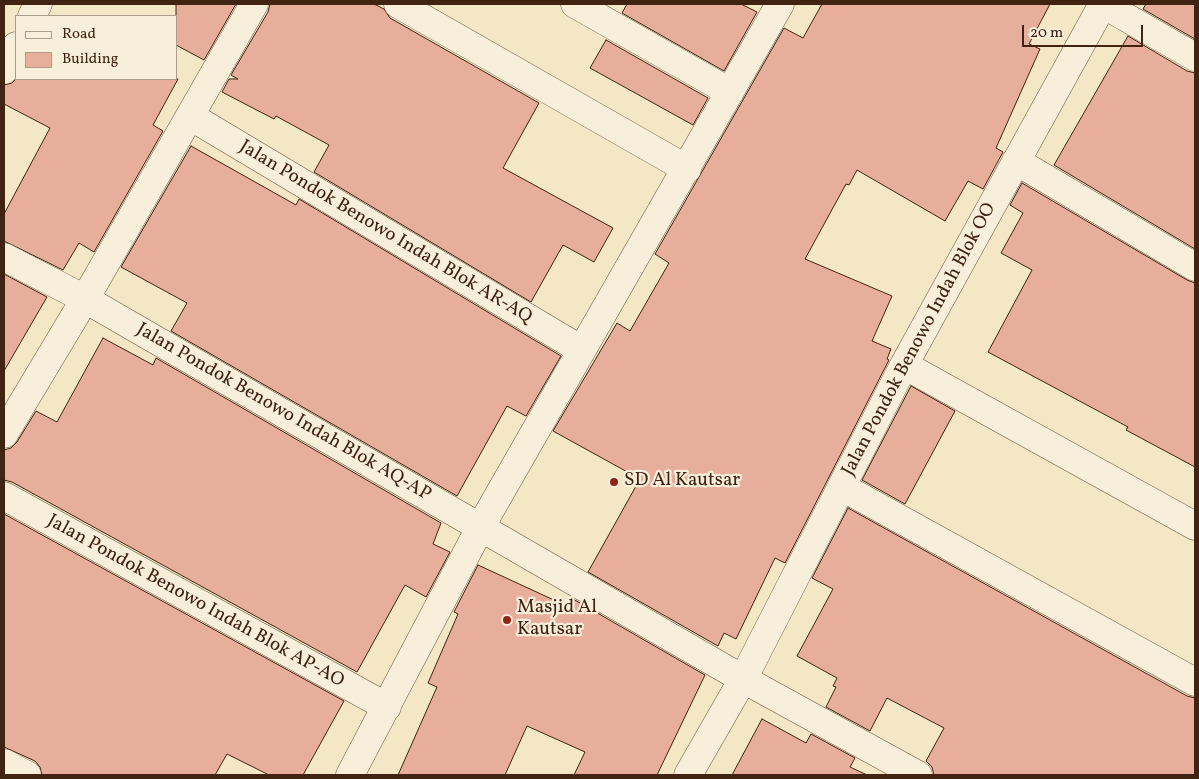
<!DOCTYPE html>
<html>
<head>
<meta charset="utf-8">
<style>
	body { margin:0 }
	#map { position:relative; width:1199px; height:779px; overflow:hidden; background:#f3e7c6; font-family:Vollkorn,serif }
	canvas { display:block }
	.frame { position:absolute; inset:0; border:5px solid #412311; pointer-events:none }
	.legend { position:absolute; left:15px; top:15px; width:162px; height:65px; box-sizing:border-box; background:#f7efda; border:1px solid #ae9d8a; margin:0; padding:6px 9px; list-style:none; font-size:15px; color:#412311 }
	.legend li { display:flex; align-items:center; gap:10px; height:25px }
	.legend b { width:25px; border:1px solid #ae9d8a }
	.scale { position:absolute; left:1022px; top:25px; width:121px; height:22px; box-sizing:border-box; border:2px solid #412311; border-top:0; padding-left:6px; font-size:15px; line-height:18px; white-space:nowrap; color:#412311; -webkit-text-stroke:4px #f7efda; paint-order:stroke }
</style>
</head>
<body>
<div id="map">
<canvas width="1199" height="779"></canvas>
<div class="frame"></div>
<ul class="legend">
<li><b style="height:6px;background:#f7efda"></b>Road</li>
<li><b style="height:14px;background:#e7ae9c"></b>Building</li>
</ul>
<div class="scale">20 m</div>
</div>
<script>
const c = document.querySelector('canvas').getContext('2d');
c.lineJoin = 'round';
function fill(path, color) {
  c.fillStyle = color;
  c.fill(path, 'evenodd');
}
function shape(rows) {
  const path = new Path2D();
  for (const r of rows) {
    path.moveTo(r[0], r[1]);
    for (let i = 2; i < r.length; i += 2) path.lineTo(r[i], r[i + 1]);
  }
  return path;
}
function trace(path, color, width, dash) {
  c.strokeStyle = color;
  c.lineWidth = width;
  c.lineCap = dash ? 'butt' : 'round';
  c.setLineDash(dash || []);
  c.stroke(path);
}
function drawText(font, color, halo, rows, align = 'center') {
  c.font = font + ' Vollkorn,serif';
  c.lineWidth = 4.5;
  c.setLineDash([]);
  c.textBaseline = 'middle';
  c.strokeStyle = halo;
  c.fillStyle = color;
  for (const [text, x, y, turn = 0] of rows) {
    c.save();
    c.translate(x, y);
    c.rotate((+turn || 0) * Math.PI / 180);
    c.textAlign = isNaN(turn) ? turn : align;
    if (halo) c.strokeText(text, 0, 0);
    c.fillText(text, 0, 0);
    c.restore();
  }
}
const building = shape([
	[176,4,236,4,204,60,176,45,176,4],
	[270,4,374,4,384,9,390,18,539,103,503,168,613,228,594,262,563,245,531,302,314,172,329,145,276,116,274,119,222,92,229,79,238,79,231,75,268,12,270,4],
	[627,4,741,4,757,12,724,71,622,13,627,4],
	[822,4,1050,4,1029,44,1040,49,996,148,1003,152,983,189,968,181,945,221,857,170,849,185,846,184,805,259,892,296,872,341,891,349,887,359,889,360,785,563,775,558,736,639,724,633,718,646,588,572,640,479,553,431,617,323,630,331,669,263,655,254,784,28,803,38,822,4],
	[1146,4,1195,4,1195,39,1143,9,1146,4],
	[1128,36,1187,71,1195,73,1195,249,1054,165,1128,36],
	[606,40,708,98,693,125,590,68,606,40],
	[16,79,178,79,153,125,163,131,94,252,79,243,63,270,4,241,4,214,50,128,4,104,4,85,12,83,16,79],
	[191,146,296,205,299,199,561,356,526,416,507,406,457,496,171,331,187,303,121,267,191,146],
	[1022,183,1187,280,1195,283,1195,467,1126,430,1128,427,988,352,1032,270,1001,253,1023,213,1010,205,1022,183],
	[4,274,47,297,4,371,4,274],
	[103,338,153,365,156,358,441,523,433,544,450,552,426,597,405,585,357,672,12,482,4,480,4,450,11,448,17,442,36,411,57,422,103,338],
	[911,386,955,411,905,504,862,480,911,386],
	[848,508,1187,696,1195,698,1195,775,934,775,932,767,926,761,944,728,887,698,870,731,826,707,836,687,833,686,837,678,797,656,833,589,812,578,848,508],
	[4,514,344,701,303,775,269,775,227,754,215,775,42,775,40,767,35,761,4,747,4,514],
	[478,565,569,607,573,599,705,675,657,775,574,775,585,752,527,726,505,775,398,775,437,687,428,683,458,614,454,612,478,565],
	[762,719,806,743,811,734,855,758,850,767,867,775,732,775,762,719]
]);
fill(building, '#e7ae9c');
trace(building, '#412311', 1);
const minor = shape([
	[398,4,687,169],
	[575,4,730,92],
	[1103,4,1195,57],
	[32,16,38,4],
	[4,70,16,46],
	[190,116,580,349],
	[1016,161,1195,267],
	[4,257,85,299,743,679,918,775],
	[904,365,1195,526],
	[4,434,85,299,254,4],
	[842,487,1195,682],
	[4,496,387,707],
	[4,763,27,775],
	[350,775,481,526,780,4],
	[688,775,743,679,904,365,1103,4]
]);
trace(minor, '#6e543e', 29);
trace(minor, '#f7efda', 28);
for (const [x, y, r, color] of [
	[614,482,5,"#8f2418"],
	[507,620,5,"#8f2418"]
]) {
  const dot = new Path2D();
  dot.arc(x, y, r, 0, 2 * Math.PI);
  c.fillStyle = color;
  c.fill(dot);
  trace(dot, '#f7efda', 2);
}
drawText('19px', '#412311', '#f7efda', [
	["Jalan Pondok Benowo Indah Blok AR-AQ",385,233,31],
	["Jalan Pondok Benowo Indah Blok OO",920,340,-62],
	["Jalan Pondok Benowo Indah Blok AQ-AP",283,413,30],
	["Jalan Pondok Benowo Indah Blok AP-AO",195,602,29]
]);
drawText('19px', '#412311', '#f7efda', [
	["SD Al Kautsar",624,482],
	["Masjid Al",517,609],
	["Kautsar",517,631]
], 'left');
</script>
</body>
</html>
